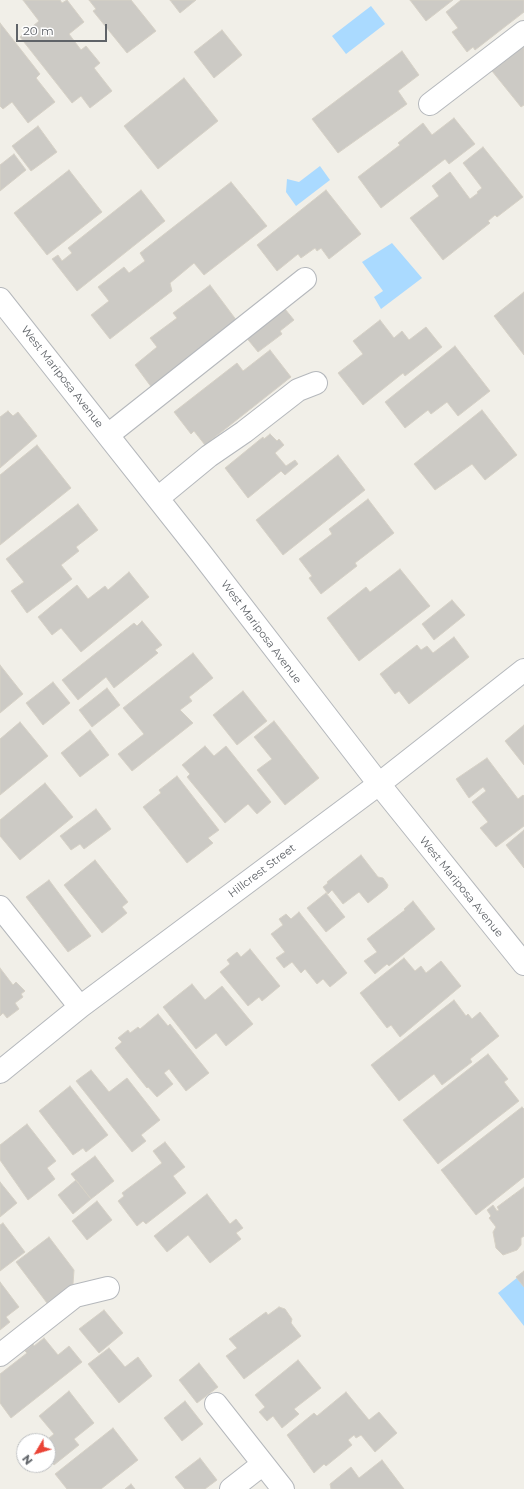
<!DOCTYPE html>
<html>
<head>
<meta charset="utf-8">
<style>
	body { margin:0 }
	#map { position:relative; width:524px; height:1489px; overflow:hidden; background:#f1efe8; font-family:Montserrat,sans-serif }
	canvas { display:block }
	.north { position:absolute; left:16px; top:1433px; width:40px; height:40px; box-sizing:border-box; background:#fff; border:1px solid #bfc1c3; border-radius:50%; rotate:232deg; font-size:11px; font-weight:700; line-height:16px; text-align:center; color:#5f6368 }
	.north::after { content:''; display:block; margin:auto; width:14px; height:18px; background:#ea4335; clip-path:polygon(50% 0,100% 100%,50% 72%,0 100%) }
	.scale { position:absolute; left:16px; top:24px; width:91px; height:18px; box-sizing:border-box; border:2px solid #5f6368; border-top:0; padding-left:5px; font-size:12px; line-height:14px; white-space:nowrap; color:#5f6368; -webkit-text-stroke:3px #fff; paint-order:stroke }
</style>
</head>
<body>
<div id="map">
<canvas width="524" height="1489"></canvas>
<div class="north">N</div>
<div class="scale">20 m</div>
</div>
<script>
const c = document.querySelector('canvas').getContext('2d');
c.lineJoin = 'round';
function fill(path, color) {
  c.fillStyle = color;
  c.fill(path, 'evenodd');
}
function shape(rows) {
  const path = new Path2D();
  for (const r of rows) {
    path.moveTo(r[0], r[1]);
    for (let i = 2; i < r.length; i += 2) path.lineTo(r[i], r[i + 1]);
  }
  return path;
}
function trace(path, color, width, dash) {
  c.strokeStyle = color;
  c.lineWidth = width;
  c.lineCap = dash ? 'butt' : 'round';
  c.setLineDash(dash || []);
  c.stroke(path);
}
function drawText(font, color, halo, rows, align = 'center') {
  c.font = font + ' Montserrat,sans-serif';
  c.lineWidth = 4;
  c.setLineDash([]);
  c.textBaseline = 'middle';
  c.strokeStyle = halo;
  c.fillStyle = color;
  for (const [text, x, y, turn = 0] of rows) {
    c.save();
    c.translate(x, y);
    c.rotate((+turn || 0) * Math.PI / 180);
    c.textAlign = isNaN(turn) ? turn : align;
    if (halo) c.strokeText(text, 0, 0);
    c.fillText(text, 0, 0);
    c.restore();
  }
}
fill(shape([
	[371,6,385,24,346,54,332,36],
	[320,166,330,180,296,206,286,192,287,179,299,182],
	[392,243,422,278,381,309,374,297,383,291,362,262],
	[518,1277,524,1285,524,1326,498,1293]
]), '#aadaff');
const building = shape([
	[23,0,60,0,62,3,67,0,84,22,69,34,81,50,86,46,100,63,94,68,112,91,90,108,81,96,72,103,20,37,39,21,23,0],
	[89,0,131,0,156,31,127,53,93,11,96,9,89,0],
	[170,0,196,0,180,13,170,0],
	[410,0,453,0,426,21,410,0],
	[461,0,524,0,524,12,475,50,473,47,467,52,452,32,458,28,446,12,461,0],
	[0,23,40,74,36,78,55,102,28,123,12,102,3,109,0,106,0,23],
	[222,30,242,55,214,78,194,52,222,30],
	[524,46,524,105,521,107,492,71,524,46],
	[402,51,419,75,398,91,407,104,338,153,312,119,402,51],
	[184,78,218,121,158,169,124,126,184,78],
	[454,118,475,144,449,164,445,159,381,208,358,177,400,145,398,143,423,123,432,135,454,118],
	[38,126,57,152,31,171,12,146,38,126],
	[483,147,523,197,497,217,495,215,488,221,490,223,443,260,410,218,439,196,432,186,450,172,470,199,478,193,477,192,482,188,463,163,483,147],
	[14,154,26,170,0,191,0,165,14,154],
	[69,170,102,212,47,255,14,213,69,170],
	[231,182,267,226,204,275,194,263,170,283,172,291,110,339,91,315,109,301,98,287,124,267,129,273,145,261,140,253,231,182],
	[141,190,165,221,77,291,52,259,58,255,62,261,72,253,68,248,141,190],
	[326,190,361,234,329,259,321,248,317,251,315,248,301,258,298,254,277,271,257,245,326,190],
	[210,285,237,321,152,388,135,365,157,347,150,338,177,318,173,313,210,285],
	[524,292,524,355,494,316,524,292],
	[285,309,294,320,280,331,282,334,258,352,245,336,285,309],
	[380,320,394,338,402,331,409,340,426,327,442,347,405,376,403,373,363,405,338,373,363,354,353,341,380,320],
	[455,346,490,391,458,416,447,402,431,414,428,410,405,428,385,402,455,346],
	[270,350,291,377,205,445,194,431,191,434,174,412,237,363,243,371,270,350],
	[482,410,517,455,485,480,472,464,435,490,414,464,482,410],
	[8,411,13,416,18,412,37,436,0,468,0,417,8,411],
	[270,434,277,441,279,439,284,445,275,453,286,466,295,460,298,464,285,475,281,471,248,498,225,468,263,437,264,439,270,434],
	[37,445,71,488,0,545,0,475,37,445],
	[338,455,365,490,283,555,256,520,338,455],
	[368,499,394,533,355,563,357,566,321,594,309,578,312,576,299,559,332,534,329,529,368,499],
	[78,504,98,530,76,547,79,551,61,565,72,579,27,613,11,591,24,582,6,559,78,504],
	[400,569,430,606,359,661,327,618,366,587,370,592,400,569],
	[129,572,149,597,81,652,61,628,52,635,38,617,77,585,88,599,105,586,108,590,129,572],
	[452,600,465,615,434,640,422,624,452,600],
	[142,621,162,645,155,650,158,653,114,688,106,677,78,700,62,680,134,623,137,626,142,621],
	[454,637,469,657,409,704,399,691,395,694,380,674,417,645,421,650,427,646,433,653,454,637],
	[193,653,213,678,189,697,192,701,180,710,193,723,132,771,118,754,144,734,123,708,193,653],
	[0,665,23,694,0,713,0,665],
	[53,682,70,703,43,725,26,703,53,682],
	[107,688,120,705,92,727,79,710,107,688],
	[243,691,267,721,237,745,213,715,243,691],
	[274,721,319,778,285,805,257,770,272,759,254,737,274,721],
	[20,722,48,756,0,795,0,739,20,722],
	[524,725,524,765,505,741,524,725],
	[90,730,109,755,80,777,61,753,90,730],
	[205,746,214,756,226,746,271,802,257,814,248,804,225,823,187,777,190,774,182,765,205,746],
	[487,758,518,799,523,795,524,796,524,826,496,847,480,828,488,822,472,802,486,791,483,787,469,798,456,779,487,758],
	[177,776,219,830,208,838,213,843,187,863,143,807,161,793,159,790,177,776],
	[45,783,73,817,20,860,0,836,0,820,45,783],
	[96,809,111,829,84,849,80,844,71,850,60,836,96,809],
	[524,830,524,868,506,845,524,830],
	[361,855,378,877,383,878,388,885,387,888,368,903,359,892,343,904,332,890,328,894,323,887,328,883,327,882,361,855],
	[95,860,128,902,122,907,127,913,102,933,64,885,95,860],
	[49,880,91,936,68,952,26,897,49,880],
	[326,893,345,917,326,932,307,908,326,893],
	[413,901,435,929,389,966,387,964,375,974,364,961,377,952,367,939,405,910,404,909,413,901],
	[299,912,347,973,330,987,323,979,317,984,305,969,301,973,292,962,284,968,276,958,285,952,271,934,283,925,279,919,286,914,291,919,299,912],
	[250,949,280,986,262,1001,259,997,248,1006,220,972,230,964,227,960,237,952,241,957,250,949],
	[404,958,415,971,421,966,426,973,441,961,461,986,400,1037,391,1025,387,1028,360,993,404,958],
	[0,968,13,985,16,982,25,991,21,994,23,997,15,1003,19,1009,7,1018,3,1013,0,1016,0,968],
	[192,984,205,1000,222,986,253,1024,226,1046,216,1033,196,1049,163,1007,192,984],
	[454,1000,466,1016,468,1014,472,1019,480,1012,499,1036,470,1059,472,1062,442,1085,434,1074,399,1101,371,1065,454,1000],
	[158,1014,168,1026,170,1024,209,1073,186,1091,169,1069,164,1073,173,1084,157,1097,148,1087,147,1088,115,1048,122,1042,118,1038,128,1030,130,1033,138,1027,140,1029,158,1014],
	[488,1054,508,1079,504,1082,519,1101,438,1164,403,1120,488,1054],
	[91,1070,109,1092,127,1078,160,1120,141,1135,146,1141,132,1152,76,1081,91,1070],
	[70,1086,108,1135,86,1152,83,1148,73,1155,39,1111,70,1086],
	[522,1107,524,1109,524,1177,476,1215,441,1170,522,1107],
	[27,1124,56,1161,47,1168,55,1179,28,1200,0,1160,0,1145,27,1124],
	[165,1142,185,1167,173,1176,186,1193,146,1224,143,1221,137,1226,118,1201,124,1196,122,1193,162,1163,153,1151,165,1142],
	[95,1156,114,1181,91,1199,71,1174,95,1156],
	[76,1180,91,1199,73,1214,58,1195,76,1180],
	[0,1182,17,1203,0,1217,0,1182],
	[524,1187,524,1236,521,1238,521,1245,517,1250,503,1255,496,1248,493,1232,496,1227,489,1218,491,1216,487,1210,493,1205,497,1211,499,1210,497,1207,524,1187],
	[207,1194,230,1224,236,1219,243,1228,236,1233,241,1239,210,1263,188,1235,167,1252,154,1236,207,1194],
	[97,1201,112,1220,87,1240,72,1221,97,1201],
	[3,1223,25,1252,0,1271,0,1225,3,1223],
	[49,1237,74,1270,73,1284,47,1303,16,1262,49,1237],
	[524,1271,524,1287,516,1277,524,1271],
	[0,1282,19,1307,6,1317,10,1322,0,1330,0,1282],
	[279,1307,285,1309,292,1319,291,1323,301,1336,244,1379,226,1356,237,1348,229,1339,266,1312,268,1315,279,1307],
	[104,1310,123,1333,99,1353,79,1329,104,1310],
	[44,1338,58,1355,69,1346,82,1362,11,1418,0,1403,0,1374,27,1353,25,1351,33,1344,34,1346,44,1338],
	[109,1348,125,1367,138,1357,152,1376,119,1403,88,1364,109,1348],
	[298,1360,321,1388,294,1409,299,1414,282,1428,273,1416,267,1421,259,1412,265,1407,255,1395,298,1360],
	[199,1363,218,1387,197,1403,179,1380,199,1363],
	[69,1391,94,1423,74,1439,79,1445,54,1465,48,1457,48,1443,51,1440,49,1438,54,1434,39,1416,69,1391],
	[346,1392,369,1420,379,1412,397,1433,375,1452,361,1435,356,1438,354,1435,348,1440,352,1445,326,1466,324,1464,314,1473,287,1435,314,1413,317,1416,346,1392],
	[185,1401,203,1424,182,1441,164,1418,185,1401],
	[113,1428,138,1460,101,1489,67,1489,55,1474,113,1428],
	[200,1458,217,1480,205,1489,185,1489,175,1477,200,1458],
	[382,1460,404,1489,331,1489,330,1484,351,1467,359,1478,382,1460],
	[131,1484,135,1489,125,1489,131,1484]
]);
fill(building, '#cccac5');
trace(building, '#d6d1c6', 1);
const minor = shape([
	[430,104,524,32],
	[0,299,200,552,379,784,524,964],
	[108,435,305,279],
	[158,498,209,456,244,432,298,390,316,383],
	[0,907,80,1007],
	[0,1072,80,1007,379,784,524,670],
	[0,1355,75,1296,108,1288],
	[216,1404,283,1489],
	[231,1489,263,1464]
]);
trace(minor, '#b5b8bc', 24);
trace(minor, '#fff', 22);
drawText('11px', '#5f6368', '#fff', [
	["West Mariposa Avenue",62,377,52],
	["West Mariposa Avenue",261,632,53],
	["Hillcrest Street",262,871,-37],
	["West Mariposa Avenue",461,887,51]
]);
</script>
</body>
</html>
